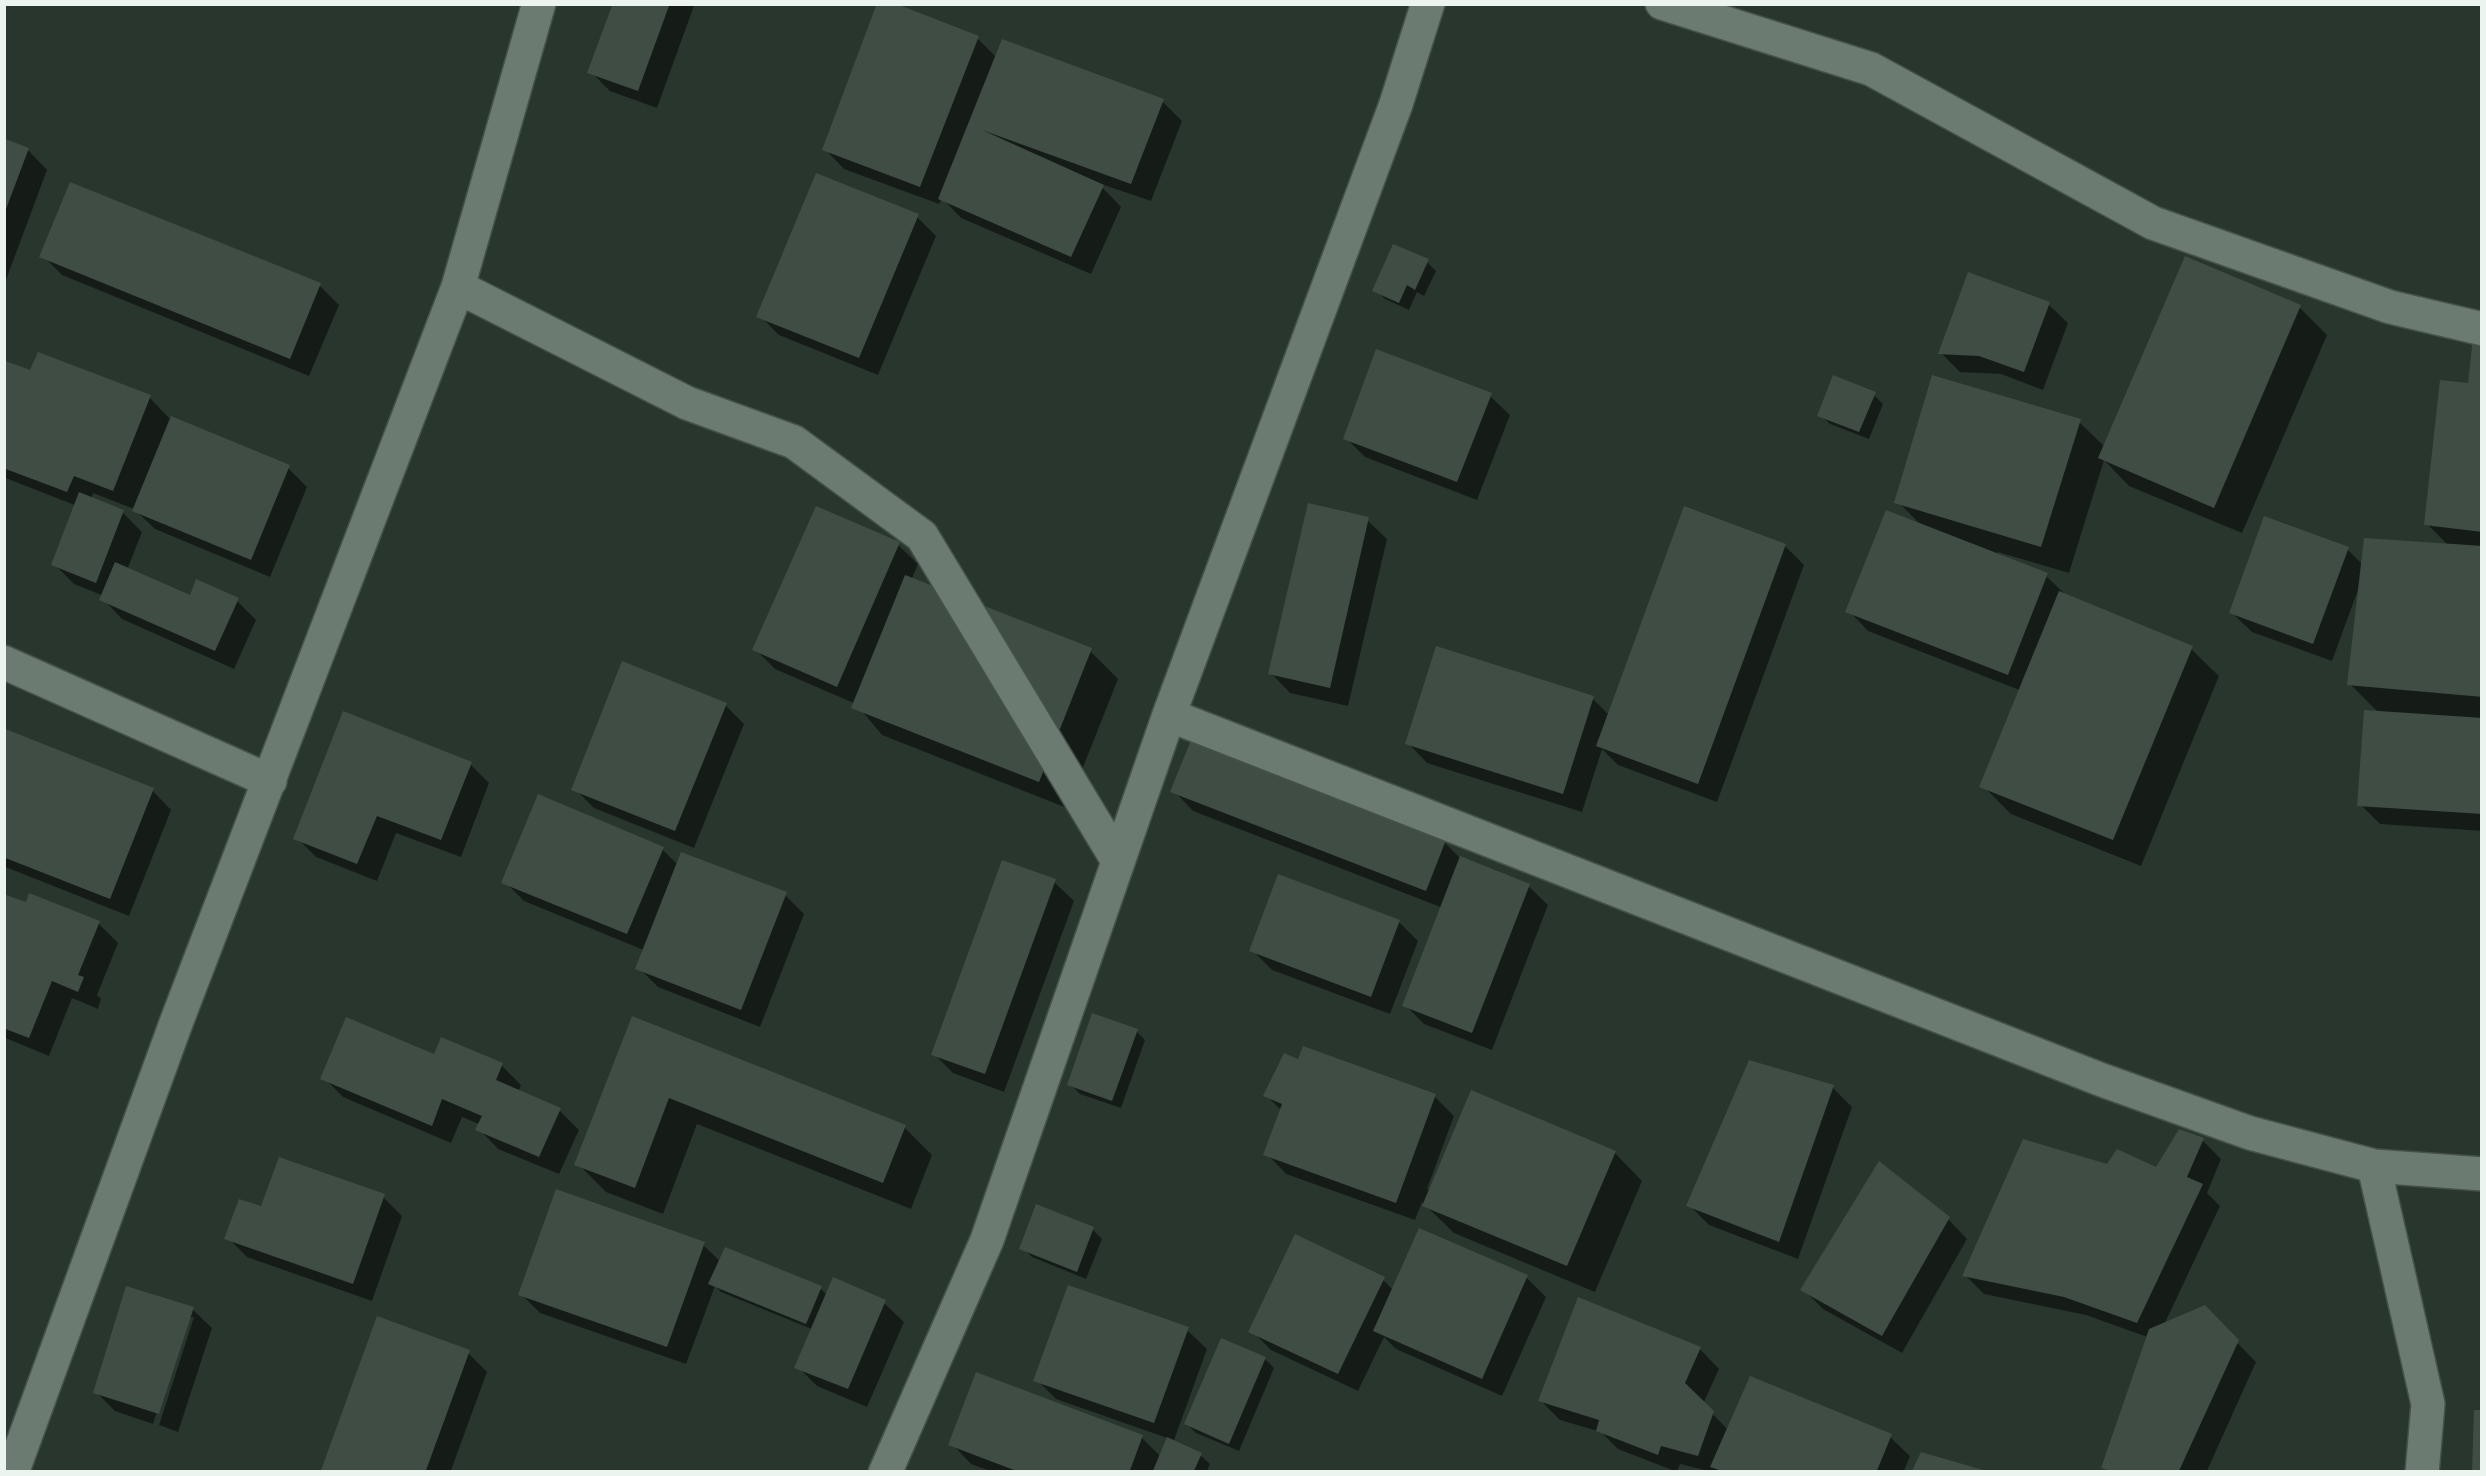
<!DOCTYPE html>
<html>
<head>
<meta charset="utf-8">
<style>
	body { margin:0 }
	#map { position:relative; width:2486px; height:1476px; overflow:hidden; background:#29362e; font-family:Literata,serif }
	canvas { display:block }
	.frame { position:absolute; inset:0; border:6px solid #ecf4ef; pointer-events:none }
</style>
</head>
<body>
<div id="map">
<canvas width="2486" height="1476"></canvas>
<div class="frame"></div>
</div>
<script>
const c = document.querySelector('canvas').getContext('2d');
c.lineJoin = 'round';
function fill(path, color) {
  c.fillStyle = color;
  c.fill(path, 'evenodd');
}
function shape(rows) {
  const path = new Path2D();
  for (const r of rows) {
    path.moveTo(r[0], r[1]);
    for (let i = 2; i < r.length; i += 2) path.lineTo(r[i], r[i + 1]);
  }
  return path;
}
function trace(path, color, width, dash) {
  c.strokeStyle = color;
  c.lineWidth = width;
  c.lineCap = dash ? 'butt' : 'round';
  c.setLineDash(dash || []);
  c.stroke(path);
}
fill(shape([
	[616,3,695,3,657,108,610,91,591,72],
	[881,3,977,38,997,58,1162,101,1182,121,1151,201,1098,183,1121,207,1091,274,961,218,942,198,939,204,844,169,825,149],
	[3,141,28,150,47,170,3,288],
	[917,217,936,236,878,375,779,335,760,316],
	[43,256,320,286,339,305,309,376,62,275],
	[1427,262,1436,271,1424,296,1417,292,1409,310,1385,299,1376,290],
	[2048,304,2068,323,2043,390,2001,374,1960,372,1941,353],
	[2299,307,2327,335,2242,533,2129,486,2104,460,2069,573,1998,552,1996,556,2046,576,2066,595,2191,649,2219,676,2141,866,2011,814,1983,786,2022,691,1868,631,1849,611,1923,527,1898,502,2079,422,2106,448],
	[2483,342,2483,831,2380,824,2361,805,2380,714,2350,684,2358,590,2332,661,2252,632,2232,613,2347,549,2364,566,2450,547,2427,524],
	[3,363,32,374,150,398,169,418,288,468,307,487,270,577,155,529,134,509,93,493,91,500,122,512,142,532,127,570,191,599,237,601,256,620,234,669,122,619,103,599,104,596,74,584,55,565,77,506,3,477],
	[1874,395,1883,404,1869,439,1830,424,1820,415],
	[1490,396,1510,415,1477,500,1365,457,1346,438],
	[1367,520,1387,539,1348,706,1290,693,1271,673],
	[898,545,918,564,911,581,1090,651,1118,679,1067,808,882,735,856,704,775,669,756,650],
	[1785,546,1804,565,1717,802,1618,765,1602,749,1582,812,1427,763,1408,743,1593,699,1610,716],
	[725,705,744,724,694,848,594,808,575,789],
	[3,731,152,790,171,810,129,916,3,866],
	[470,764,489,783,461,857,396,833,377,881,316,857,297,838],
	[1174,791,1445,843,1462,860,1528,886,1548,905,1492,1050,1424,1024,1405,1005,1443,908,1193,811],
	[662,849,679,866,785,895,804,914,760,1027,658,987,639,968,646,951,524,901,505,882],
	[1054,882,1074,901,1004,1092,953,1073,934,1054],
	[3,897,98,923,118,943,97,995,101,999,98,1009,72,998,49,1056,3,1037],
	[1399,922,1418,941,1390,1014,1272,970,1252,950],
	[634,1019,904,1127,932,1155,911,1209,697,1124,663,1214,606,1192,578,1164],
	[1136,1031,1145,1040,1121,1108,1080,1094,1070,1084],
	[435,1058,502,1066,521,1085,518,1093,560,1111,579,1130,559,1174,498,1149,479,1129,481,1125,462,1117,451,1143,343,1097,324,1078],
	[1833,1088,1852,1107,1798,1259,1709,1225,1690,1206],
	[1267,1096,1435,1097,1454,1116,1427,1189,1432,1191,1615,1153,1642,1181,1595,1292,1454,1233,1422,1202,1415,1220,1286,1174,1267,1154,1282,1111],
	[2202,1140,2221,1159,2207,1193,2220,1206,2163,1327,2204,1309,2256,1362,2206,1473,2111,1473,2105,1467,2150,1338,2086,1315,1984,1294,1965,1275,2108,1167,2157,1171],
	[383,1197,402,1216,372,1301,247,1257,228,1238,263,1210],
	[1948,1219,1967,1239,1902,1353,1823,1309,1804,1290],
	[1093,1230,1102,1239,1086,1279,1032,1257,1023,1248],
	[703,1245,721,1262,820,1288,828,1296,884,1303,904,1322,867,1407,817,1386,798,1367,814,1330,721,1292,715,1286,686,1364,540,1313,521,1294],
	[1526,1277,1546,1297,1502,1396,1396,1349,1384,1337,1358,1391,1271,1350,1252,1331,1383,1280,1394,1291],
	[192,1309,212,1328,178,1432,159,1425,194,1317,187,1317,153,1424,115,1411,96,1392],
	[1187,1330,1207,1349,1173,1443,1200,1455,1210,1464,1206,1473,996,1473,971,1464,952,1444,1142,1438,1162,1458,1170,1439,1056,1399,1037,1380],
	[1700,1349,1719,1369,1703,1404,1729,1431,1890,1437,1910,1456,1903,1473,1716,1473,1680,1464,1677,1472,1618,1449,1601,1432,1560,1420,1541,1401],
	[468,1353,487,1372,450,1473,323,1473],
	[1265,1359,1274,1368,1239,1451,1196,1433,1187,1424]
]), '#0007');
fill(shape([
	[613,3,670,3,638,91,587,73],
	[877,3,894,3,979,36,920,187,822,150],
	[1002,39,1164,99,1131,184,982,130,1104,185,1071,257,938,199],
	[3,138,29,148,3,217],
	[816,173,919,214,859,358,756,317],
	[70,182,321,283,290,359,39,257],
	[1393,244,1429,259,1415,290,1407,285,1399,303,1372,291],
	[2185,256,2301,305,2214,508,2098,458],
	[1968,272,2050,302,2024,372,1979,356,1938,354],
	[2473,337,2483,339,2483,532,2424,525,2440,380,2468,383],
	[1376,349,1492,393,1457,482,1343,439],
	[38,352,151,395,113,491,74,476,67,492,3,468,3,360,30,370],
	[1833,375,1876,392,1859,432,1817,416],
	[1932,375,2081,419,2041,547,1894,503],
	[171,416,290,465,251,560,132,511],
	[79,492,124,510,96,583,51,565],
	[1308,503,1369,517,1330,688,1268,674],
	[816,506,900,542,837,687,752,650],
	[1684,506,1786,544,1698,784,1596,746],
	[1886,510,2048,573,2008,675,1845,612],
	[2264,516,2349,547,2313,644,2229,613],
	[2364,538,2483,546,2483,697,2347,685],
	[115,562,190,595,196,579,239,598,215,651,99,600],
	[905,575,1092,648,1039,782,851,708],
	[2059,591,2193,646,2113,840,1979,787],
	[1436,646,1594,696,1563,794,1405,744],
	[622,661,727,703,675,831,571,790],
	[2364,710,2483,718,2483,814,2357,806],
	[343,711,472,762,441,840,377,816,357,864,293,839],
	[3,728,154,788,110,899,3,857],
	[1191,740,1446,840,1426,891,1170,792],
	[538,794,664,847,627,934,501,883],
	[681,852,787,892,741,1010,635,969],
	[1460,856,1530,884,1472,1033,1402,1006],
	[1002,860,1056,879,985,1074,931,1055],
	[1278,874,1400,920,1371,997,1249,951],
	[29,893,100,921,78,975,84,977,78,992,52,981,29,1038,3,1028,3,894,26,902],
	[1092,1013,1138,1029,1112,1101,1067,1085],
	[632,1016,906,1125,883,1183,669,1098,635,1188,574,1165],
	[346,1017,434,1054,441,1037,503,1063,496,1080,561,1108,539,1157,475,1130,482,1116,442,1099,432,1126,320,1079],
	[1303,1046,1436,1094,1396,1203,1263,1155,1282,1104,1263,1096,1284,1053,1298,1059],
	[1749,1060,1834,1085,1779,1242,1686,1206],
	[1471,1090,1616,1151,1567,1266,1422,1206],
	[2179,1129,2204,1138,2187,1177,2203,1184,2137,1323,2064,1297,1962,1276,2023,1139,2107,1164,2117,1149,2156,1167],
	[279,1157,385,1194,353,1284,224,1239,239,1199,261,1206],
	[1879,1161,1950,1217,1882,1336,1800,1290],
	[556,1189,705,1242,667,1347,518,1295],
	[1036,1204,1094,1227,1077,1272,1019,1249],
	[1419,1228,1528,1275,1482,1379,1373,1331],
	[1295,1234,1385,1277,1338,1374,1248,1332],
	[725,1247,822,1286,806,1324,708,1284],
	[833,1277,886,1300,848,1389,794,1368],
	[1068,1285,1189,1327,1154,1423,1033,1381],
	[126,1286,194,1307,159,1414,93,1393],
	[1578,1297,1701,1347,1685,1383,1714,1411,1698,1456,1661,1446,1658,1455,1596,1431,1599,1420,1538,1401],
	[2205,1305,2239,1340,2178,1473,2117,1473,2101,1468,2149,1329],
	[377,1316,470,1350,425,1473,320,1473],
	[1221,1338,1266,1357,1229,1444,1184,1424],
	[976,1372,1143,1435,1129,1473,1022,1473,948,1445],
	[1750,1376,1892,1434,1876,1473,1729,1473,1710,1467],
	[2474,1410,2483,1410,2483,1473,2472,1473],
	[1167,1437,1202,1453,1193,1473,1152,1473],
	[1921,1452,1990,1472,1989,1473,1911,1473]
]), '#3f4d44');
const minor = shape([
	[1662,3,1871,69,2153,223,2390,307,2483,329],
	[458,287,687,403,794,442,922,536,1118,861],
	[3,662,270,781],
	[1169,715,2102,1080,2250,1133,2374,1166,2483,1174],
	[2374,1166,2428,1404,2422,1473],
	[12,1473,176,1023,458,287,539,3],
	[885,1473,987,1240,1169,715,1396,104,1428,3]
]);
trace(minor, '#46514a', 36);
trace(minor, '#6c7b72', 33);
</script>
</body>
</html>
